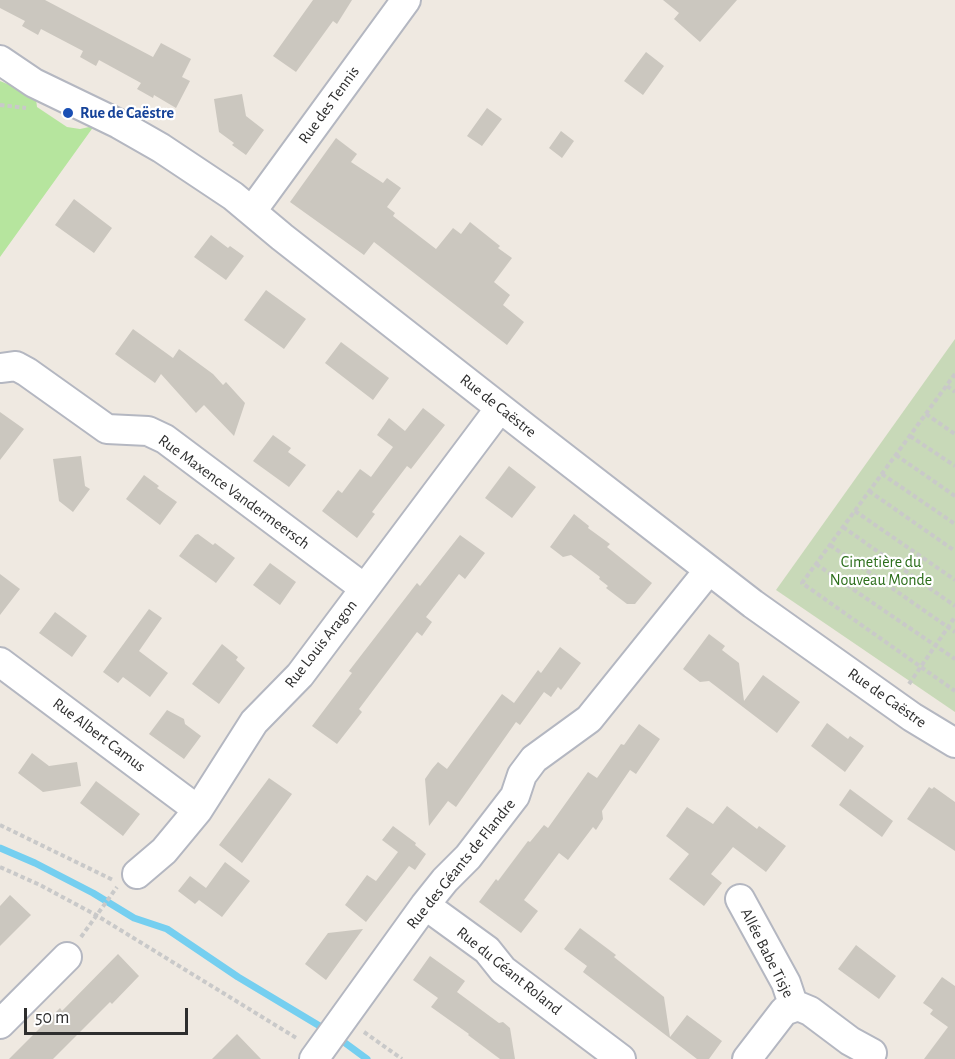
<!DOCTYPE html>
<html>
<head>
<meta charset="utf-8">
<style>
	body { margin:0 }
	#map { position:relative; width:955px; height:1059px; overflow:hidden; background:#efe9e1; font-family:"Alegreya Sans",sans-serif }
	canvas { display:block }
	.scale { position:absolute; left:24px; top:1008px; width:164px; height:27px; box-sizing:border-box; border:3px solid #2e2e2e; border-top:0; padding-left:8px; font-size:18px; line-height:21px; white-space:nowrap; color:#2e2e2e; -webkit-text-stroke:4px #fff; paint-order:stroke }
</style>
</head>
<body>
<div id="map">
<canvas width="955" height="1059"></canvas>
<div class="scale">50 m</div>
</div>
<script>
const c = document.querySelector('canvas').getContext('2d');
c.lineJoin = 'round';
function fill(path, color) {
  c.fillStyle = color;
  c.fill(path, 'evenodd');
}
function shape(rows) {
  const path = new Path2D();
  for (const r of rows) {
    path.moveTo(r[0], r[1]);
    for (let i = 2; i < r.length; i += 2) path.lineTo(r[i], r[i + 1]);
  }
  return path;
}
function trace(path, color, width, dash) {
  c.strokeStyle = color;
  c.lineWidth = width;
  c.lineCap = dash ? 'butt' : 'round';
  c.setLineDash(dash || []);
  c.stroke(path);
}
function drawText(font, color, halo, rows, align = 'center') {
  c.font = font + ' "Alegreya Sans",sans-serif';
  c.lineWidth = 4.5;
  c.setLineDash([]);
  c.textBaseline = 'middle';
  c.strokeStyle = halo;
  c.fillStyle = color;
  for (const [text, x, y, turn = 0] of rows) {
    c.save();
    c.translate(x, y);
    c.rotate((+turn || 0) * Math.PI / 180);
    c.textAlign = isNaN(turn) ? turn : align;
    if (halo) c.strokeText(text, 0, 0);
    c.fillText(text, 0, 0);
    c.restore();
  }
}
fill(shape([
	[0,81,17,88,36,99,37,107,67,127,80,129,94,126,0,257]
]), '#b6e59e');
fill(shape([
	[955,339,955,712,776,590]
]), '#c8d9b8');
trace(shape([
	[0,848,35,863,93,893,134,918,167,929,238,977,328,1031],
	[337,1037,367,1059]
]), '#75cff0', 7);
fill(shape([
	[0,0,45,0,153,57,161,43,191,59,182,77,190,81,176,108,154,95,153,98,137,89,141,83,99,60,96,66,80,57,83,51,41,29,38,35,22,26,25,21,0,8],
	[313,0,352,0,337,24,333,21,296,72,273,56],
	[663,0,737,0,700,42,674,19,679,13],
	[646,52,664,66,643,95,624,81],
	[242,94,246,116,264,130,246,155,232,145,234,143,219,132,214,99],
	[487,108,502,119,482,146,467,136],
	[561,131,574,141,562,158,549,148],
	[336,138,357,154,351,162,383,183,387,178,401,188,387,207,395,213,393,216,436,249,453,228,461,234,470,222,500,246,498,248,512,258,494,282,510,295,503,305,524,322,507,345,374,242,364,255,290,202],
	[74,199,112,228,94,253,55,225],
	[211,235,228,248,230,246,244,256,226,280,194,257],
	[266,290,306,319,284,349,244,320],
	[133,329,173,358,179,349,213,374,223,385,226,382,245,403,234,436,204,405,196,413,161,374,155,383,115,354],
	[341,342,389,378,373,400,325,363],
	[423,408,445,425,411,469,407,466,372,512,375,514,357,538,322,511,338,490,342,493,360,469,371,477,393,447,377,435,389,418,405,431],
	[0,412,24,429,0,460],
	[273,435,291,448,288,452,306,465,289,487,253,461],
	[81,456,85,486,90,489,73,512,59,501,53,459],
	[509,466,536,487,512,518,485,498],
	[144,475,159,486,157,488,177,502,160,525,126,499],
	[574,514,589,526,588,528,610,544,607,547,652,583,635,604,627,604,606,588,608,586,599,579,600,577,571,555,563,557,550,547],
	[198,534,213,545,215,543,235,558,216,583,179,556,195,535],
	[460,535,485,553,465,579,459,574,426,617,432,622,422,636,417,632,359,709,362,712,337,744,312,726,352,673,349,671,417,583,420,586],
	[270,563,296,582,280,605,253,585],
	[0,574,20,589,0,615],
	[149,609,162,618,139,651,168,673,150,697,123,677,118,683,103,672],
	[55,612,87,636,72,657,39,633],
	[709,634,725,646,722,650,739,663,744,701,763,675,800,702,777,733,709,681,700,682,683,669],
	[222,644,238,657,236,660,245,668,219,704,192,684],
	[560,647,581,663,561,690,558,687,551,697,544,692,520,725,516,722,456,807,448,801,429,826,425,779,432,769,438,762,447,769,502,694,514,703,538,670,541,673],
	[167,710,184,719,185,724,201,736,184,759,149,734],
	[827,723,848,739,850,736,864,746,845,772,811,746],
	[639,724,660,739,636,774,630,770,602,811,603,819,596,830,593,827,568,860,559,853,524,900,538,911,521,933,479,902,496,879,498,881,528,841,530,842,544,825,548,828,588,772,597,778,621,744,624,745],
	[32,753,49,766,77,762,81,786,43,792,18,773],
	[269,778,292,794,242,863,219,845],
	[96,781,140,814,123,836,80,803],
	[929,787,932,789,934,787,955,802,955,851,907,819],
	[850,789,893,821,882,837,839,805],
	[727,806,757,829,759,826,786,846,766,872,733,847,711,874,722,883,704,906,669,879,689,854,666,836,687,807,713,824],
	[393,826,416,843,415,845,426,854,415,870,409,866,366,922,345,905,367,875,376,881,398,852,382,840],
	[225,862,250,881,222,917,199,900,195,904,178,891,190,876,206,888],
	[10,895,31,915,0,946,0,906],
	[580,928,616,955,614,957,664,997,670,1037,687,1015,722,1041,709,1059,697,1059,583,972,587,966,564,949],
	[363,929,326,980,305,964,328,933],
	[856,945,896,976,879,999,838,969],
	[118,954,139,976,112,1004,110,1002,53,1059,9,1059,60,1008,62,1011],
	[430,956,465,981,457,992,499,1023,503,1022,510,1028,515,1059,500,1059,468,1035,469,1034,431,1007,438,998,413,980],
	[942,977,955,986,955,1059,924,1059,948,1027,930,1014,933,1010,923,1003],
	[237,1034,261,1059,212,1059]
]), '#cbc7bf');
const minor = shape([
	[0,60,34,83,119,124,161,148,233,196,282,237,527,429,753,604,912,717,955,743],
	[252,211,406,0],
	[0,368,16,366,27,372,107,429,148,431,165,439,364,588],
	[0,662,198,810],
	[137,874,164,851,198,810,254,722,300,675,500,408],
	[740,899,786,983,794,1007],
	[425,905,487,950,503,970,621,1059],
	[0,1024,67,957],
	[314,1059,425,905,445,880,468,857,515,796,522,775,534,759,589,719,709,570],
	[747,1059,784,1011,798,1006,810,1011,850,1041,872,1053]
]);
trace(minor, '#b4b7c1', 32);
trace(shape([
	[0,105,26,108],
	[955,374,802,583,955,691],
	[947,386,955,392],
	[926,414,955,434],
	[910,436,955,466],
	[896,455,955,496],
	[882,474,955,524],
	[869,491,955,551],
	[855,511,955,580],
	[843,527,955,606],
	[830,545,955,632],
	[816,564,955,659],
	[909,684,955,617],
	[0,825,113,880],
	[0,867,40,885,96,915,298,1039],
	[81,937,117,887],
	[364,1032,402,1059]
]), '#c9c9c9', 4, [4.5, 3]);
trace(minor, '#fff', 28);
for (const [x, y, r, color] of [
	[68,113,6,"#1a4fb4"]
]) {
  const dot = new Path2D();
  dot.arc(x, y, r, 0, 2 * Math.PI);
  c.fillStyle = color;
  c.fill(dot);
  trace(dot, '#fff', 2);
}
drawText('16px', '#2e2e2e', '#fff', [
	["Rue des Tennis",329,105,-54],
	["Rue de Caëstre",498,406,38],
	["Rue Maxence Vandermeersch",234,492,36],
	["Rue Louis Aragon",321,644,-52],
	["Rue de Caëstre",887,698,35],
	["Rue Albert Camus",99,735,37],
	["Rue des Géants de Flandre",461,864,-51],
	["Allée Babe Tisje",767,953,63],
	["Rue du Géant Roland",509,971,39]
]);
drawText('bold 16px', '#164399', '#fff', [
	["Rue de Caëstre",80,113]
], 'left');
drawText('16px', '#2c6e1b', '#fff', [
	["Cimetière du",881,562],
	["Nouveau Monde",881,580]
]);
</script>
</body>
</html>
